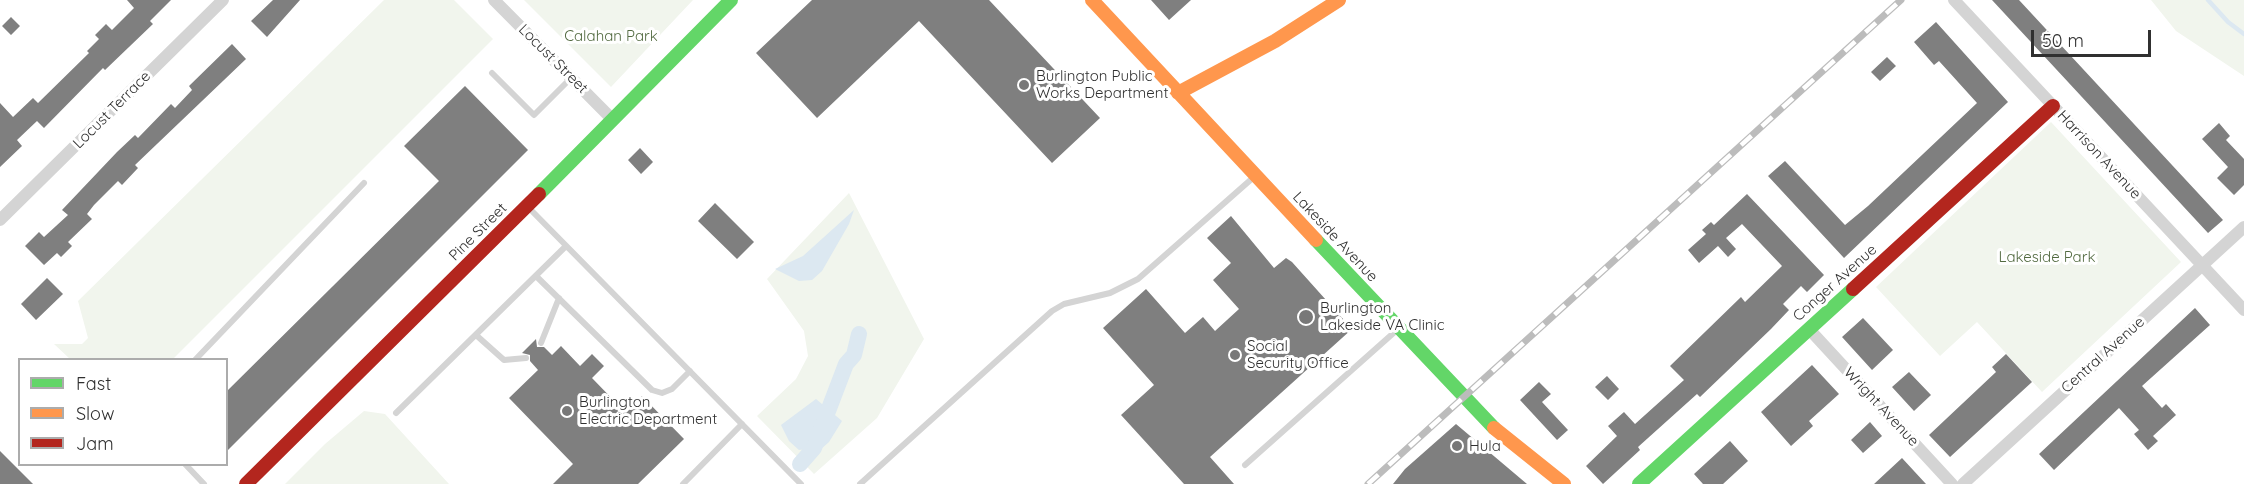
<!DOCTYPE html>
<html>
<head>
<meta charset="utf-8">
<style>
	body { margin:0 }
	#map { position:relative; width:2244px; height:484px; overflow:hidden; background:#fff; font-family:Quicksand,sans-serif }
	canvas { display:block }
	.legend { position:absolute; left:18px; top:358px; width:210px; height:108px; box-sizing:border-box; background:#fff; border:2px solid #acacac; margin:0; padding:8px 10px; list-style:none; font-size:18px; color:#303030 }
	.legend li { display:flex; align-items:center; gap:12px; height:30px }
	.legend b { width:30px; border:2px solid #acacac }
	.scale { position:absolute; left:2031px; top:30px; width:120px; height:27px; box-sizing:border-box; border:3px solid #303030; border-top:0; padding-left:8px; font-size:18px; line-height:21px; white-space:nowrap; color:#303030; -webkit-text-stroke:4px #fff; paint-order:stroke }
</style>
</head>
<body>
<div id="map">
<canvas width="2244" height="484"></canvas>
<ul class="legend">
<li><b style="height:8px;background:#63d668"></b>Fast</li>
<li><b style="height:8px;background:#ff974d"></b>Slow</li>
<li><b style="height:8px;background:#b3261e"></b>Jam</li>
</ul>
<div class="scale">50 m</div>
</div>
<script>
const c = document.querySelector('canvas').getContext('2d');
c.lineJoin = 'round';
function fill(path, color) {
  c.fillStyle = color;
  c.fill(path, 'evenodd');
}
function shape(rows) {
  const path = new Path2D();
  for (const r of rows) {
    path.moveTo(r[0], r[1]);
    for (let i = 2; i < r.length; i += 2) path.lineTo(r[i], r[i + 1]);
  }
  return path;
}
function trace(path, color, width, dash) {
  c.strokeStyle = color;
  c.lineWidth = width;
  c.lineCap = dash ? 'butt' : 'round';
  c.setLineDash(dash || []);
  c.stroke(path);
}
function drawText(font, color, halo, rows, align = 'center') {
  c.font = font + ' Quicksand,sans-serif';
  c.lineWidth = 6;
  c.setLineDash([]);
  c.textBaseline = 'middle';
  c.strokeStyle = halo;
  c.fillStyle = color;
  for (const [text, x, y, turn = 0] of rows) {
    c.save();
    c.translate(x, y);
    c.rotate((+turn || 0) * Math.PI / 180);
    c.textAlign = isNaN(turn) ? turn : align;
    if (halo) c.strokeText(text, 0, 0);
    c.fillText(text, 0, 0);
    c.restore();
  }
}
fill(shape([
	[384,0,454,0,493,39,173,359,70,359,54,344,82,344,88,338,78,301],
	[524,0,693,0,611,87],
	[2151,0,2244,0,2244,76,2176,31],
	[2051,122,2181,262,2042,392,1977,322,1940,356,1876,287],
	[849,193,924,339,877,418,814,474,757,416,796,379,808,356,804,331,767,279],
	[364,411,385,414,449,484,285,484,325,444]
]), '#f1f5ed');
fill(shape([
	[854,210,849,224,822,271,812,280,799,281,775,269,803,256],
	[816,399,842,421,829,442,813,456,807,449,799,450,789,441,781,425]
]), '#dce8f1');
trace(shape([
	[2208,0,2228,22,2244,34]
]), '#dce8f1', 4.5);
trace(shape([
	[800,464,814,448,846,364,854,355,859,334]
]), '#dce8f1', 16);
fill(shape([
	[127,0,171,0,150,21,153,24,105,70,103,68,44,128,37,121,17,140,22,146,0,167,0,103,13,117,33,98,38,103,89,53,87,51,99,39,95,35,106,24,112,30,134,8],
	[273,0,300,0,267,37,251,21],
	[812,0,989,0,1100,118,1052,163,919,21,817,118,756,53],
	[1151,0,1191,0,1169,20],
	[1992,0,2019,0,2223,220,2208,233],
	[11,17,20,26,11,35,2,26],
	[1936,22,2008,102,1844,258,1768,176,1785,161,1845,225,1868,206,1977,103,1939,61,1934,65,1914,42],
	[232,44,246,59,135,165,138,168,122,185,118,181,94,205,87,214,92,219,68,242,72,246,61,257,57,253,44,265,25,246,39,232,44,237,68,215,62,210,117,152,135,135,138,138,171,104,175,108,192,90,189,86],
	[1887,57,1896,66,1880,81,1871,72],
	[465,86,528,150,226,452,226,392,439,181,404,146],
	[2219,123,2230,136,2226,140,2244,159,2244,185,2234,195,2217,178,2228,167,2202,139],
	[640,148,653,162,641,174,628,160],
	[1747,194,1824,275,1807,292,1801,286,1783,304,1789,310,1771,329,1700,397,1697,394,1638,447,1640,450,1603,484,1586,466,1617,436,1608,426,1624,412,1635,424,1684,380,1670,366,1741,297,1745,302,1782,266,1742,224,1726,238,1736,249,1728,257,1718,246,1699,263,1688,250,1706,234,1702,230,1711,222,1714,225],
	[715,203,754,242,737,259,698,221],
	[1231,216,1274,268,1286,258,1292,262,1352,329,1210,457,1234,484,1184,484,1121,415,1154,385,1103,328,1146,289,1185,333,1203,317,1215,331,1239,309,1213,280,1231,263,1207,238],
	[47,278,63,294,36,320,21,304],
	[2195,308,2210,325,2142,386,2162,408,2166,404,2176,415,2153,436,2158,441,2148,450,2134,434,2139,430,2119,408,2054,470,2039,454],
	[1863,318,1893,350,1872,370,1842,337],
	[536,339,537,347,544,347,552,355,561,346,580,366,592,354,604,366,592,378,626,413,642,396,684,439,638,484,553,484,573,464,509,398,538,370,530,361,530,355,522,353],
	[2006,354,2032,382,1950,457,1929,435,1996,372,1992,367],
	[1812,365,1839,394,1809,421,1813,426,1791,446,1761,412],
	[1909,372,1931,395,1914,411,1892,387],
	[1607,376,1619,389,1608,400,1595,387],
	[1539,382,1551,394,1542,402,1568,430,1557,440,1520,400],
	[1870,422,1882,436,1863,453,1851,440],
	[1456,424,1527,484,1393,484,1405,469],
	[1730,441,1748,461,1723,484,1703,484,1694,474],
	[0,451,33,484,0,484],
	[1902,458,1926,484,1874,484]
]), '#7f7f7f');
trace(shape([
	[492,73,534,115,571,78],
	[528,207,801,484],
	[536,276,652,390,662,393,672,389,690,371],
	[476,335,504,360,526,358],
	[541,343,559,298],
	[195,360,364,183],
	[396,413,566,246],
	[185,464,204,484],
	[1245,465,1398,329],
	[683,484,742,424],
	[860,484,1052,311,1064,304,1110,293,1138,279,1255,176]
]), '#d4d4d4', 6);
trace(shape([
	[494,0,612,119],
	[1954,0,2244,310],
	[0,220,223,0],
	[1809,329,1952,484],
	[1963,484,2244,227]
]), '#d4d4d4', 12);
trace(shape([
	[539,194,731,0],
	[1316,240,1494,428],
	[1639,484,1853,289]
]), '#63d668', 14);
trace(shape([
	[1092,0,1316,240],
	[1178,93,1275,41,1339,0],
	[1494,428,1564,484]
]), '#ff974d', 14);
trace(shape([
	[1853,289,2053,106],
	[246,484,539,194]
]), '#b3261e', 14);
const rail = shape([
	[1368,484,1901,0]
]);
trace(rail, '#bcbcbc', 7);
trace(rail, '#fff', 4.5, [14]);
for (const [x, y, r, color] of [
	[1024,85,6,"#787878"],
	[1306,317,8,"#787878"],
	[1235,355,6,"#787878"],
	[567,411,6,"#787878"],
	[1457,446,6,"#787878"]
]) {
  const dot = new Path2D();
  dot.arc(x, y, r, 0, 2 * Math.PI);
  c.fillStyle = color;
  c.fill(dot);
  trace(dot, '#fff', 2);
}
drawText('15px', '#526a40', '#fff', [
	["Calahan Park",611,36],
	["Lakeside Park",2047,257]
]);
drawText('15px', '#303030', '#fff', [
	["Locust Street",553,59,45],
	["Locust Terrace",112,110,-45],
	["Harrison Avenue",2099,155,47],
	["Pine Street",478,232,-45],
	["Lakeside Avenue",1335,237,47],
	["Conger Avenue",1835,283,-42],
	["Central Avenue",2103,355,-42],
	["Wright Avenue",1881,407,47]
]);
drawText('15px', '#303030', '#fff', [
	["Burlington Public",1036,76],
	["Works Department",1036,93],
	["Burlington",1320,308],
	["Lakeside VA Clinic",1320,325],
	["Social",1247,346],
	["Security Office",1247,363],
	["Burlington",579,402],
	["Electric Department",579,419],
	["Hula",1469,446]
], 'left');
</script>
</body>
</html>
